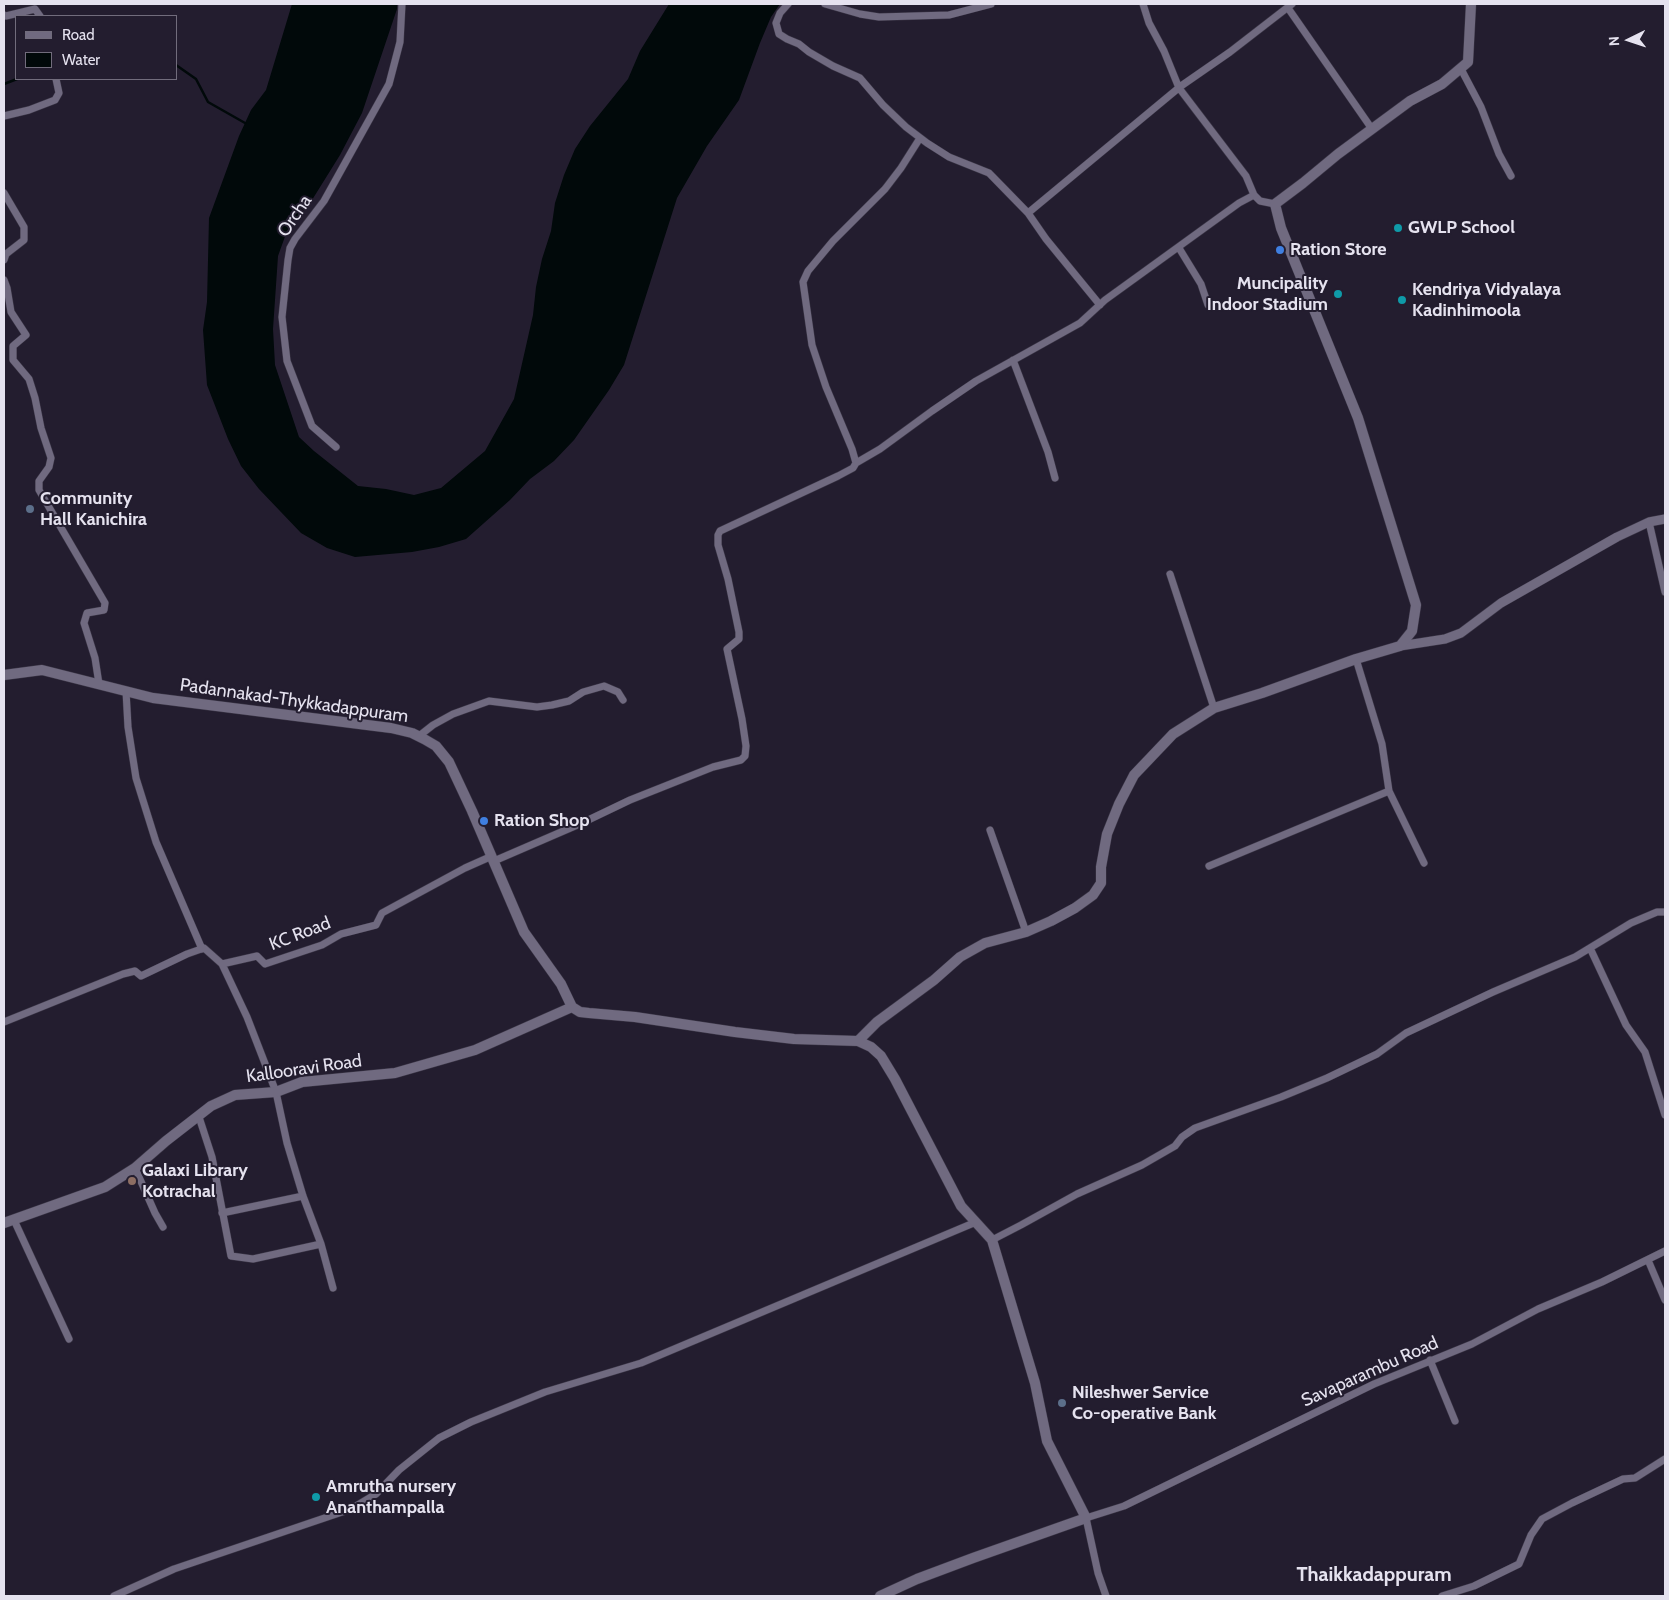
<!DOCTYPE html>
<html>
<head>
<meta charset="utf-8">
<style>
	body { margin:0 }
	#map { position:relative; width:1669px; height:1600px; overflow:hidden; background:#231d2f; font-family:Cabin,sans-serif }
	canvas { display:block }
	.frame { position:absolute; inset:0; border:5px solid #e5e2ef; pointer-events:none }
	.legend { position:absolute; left:15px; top:15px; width:162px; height:65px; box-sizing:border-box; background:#231d2f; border:1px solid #716c7c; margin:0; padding:6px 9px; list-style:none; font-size:15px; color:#e5e2ef }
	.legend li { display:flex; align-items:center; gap:10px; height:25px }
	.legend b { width:25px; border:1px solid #716c7c }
	.north { position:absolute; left:1604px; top:15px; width:50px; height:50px; -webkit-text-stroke:4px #231d2f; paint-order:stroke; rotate:266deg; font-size:14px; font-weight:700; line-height:20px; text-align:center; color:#e5e2ef }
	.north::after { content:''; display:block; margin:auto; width:18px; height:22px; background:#e5e2ef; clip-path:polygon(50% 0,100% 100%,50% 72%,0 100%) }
</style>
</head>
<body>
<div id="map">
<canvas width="1669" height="1600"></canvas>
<div class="frame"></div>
<ul class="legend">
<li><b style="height:6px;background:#706a80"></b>Road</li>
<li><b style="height:14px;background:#01090a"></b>Water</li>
</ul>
<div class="north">N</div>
</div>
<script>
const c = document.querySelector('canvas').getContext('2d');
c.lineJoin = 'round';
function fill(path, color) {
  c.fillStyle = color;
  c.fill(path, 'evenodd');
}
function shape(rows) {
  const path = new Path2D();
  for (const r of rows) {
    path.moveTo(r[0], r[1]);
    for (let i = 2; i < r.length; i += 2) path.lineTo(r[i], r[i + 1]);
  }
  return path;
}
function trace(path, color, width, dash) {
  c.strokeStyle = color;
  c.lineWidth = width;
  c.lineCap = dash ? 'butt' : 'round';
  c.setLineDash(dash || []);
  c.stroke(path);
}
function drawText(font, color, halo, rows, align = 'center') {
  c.font = font + ' Cabin,sans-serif';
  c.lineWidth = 4;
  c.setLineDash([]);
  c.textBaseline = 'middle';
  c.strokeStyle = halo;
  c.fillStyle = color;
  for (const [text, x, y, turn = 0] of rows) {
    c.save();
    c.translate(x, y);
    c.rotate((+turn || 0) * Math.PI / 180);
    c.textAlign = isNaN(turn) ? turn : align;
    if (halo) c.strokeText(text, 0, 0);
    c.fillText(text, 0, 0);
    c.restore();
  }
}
fill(shape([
	[292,4,397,4,397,9,362,113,340,155,312,200,287,231,278,256,273,329,275,365,299,437,314,451,358,486,386,489,414,495,441,488,485,451,514,399,533,315,536,287,542,259,551,231,555,203,564,175,575,149,590,126,628,79,640,51,669,4,780,4,771,17,760,43,739,100,707,146,677,198,624,365,609,390,574,440,554,461,530,479,510,500,466,539,439,547,412,552,355,557,327,548,301,533,259,489,241,466,228,439,207,385,203,330,207,302,209,218,239,136,251,110,266,90]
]), '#01090a');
trace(shape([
	[176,65,196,79,208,102,245,123],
	[4,84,17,79]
]), '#01090a', 2.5);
const minor = shape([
	[788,4,780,13,776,23,779,34,787,39,799,44,809,52,833,66,860,78,883,105,906,127,927,143,949,157,989,173,1028,213,1046,239,1100,305],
	[825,4,860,14,879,17,949,15,991,4],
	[1143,4,1149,23,1164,51,1179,88,1246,176,1254,195],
	[1288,8,1372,129],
	[4,15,6,16,35,9,40,16],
	[1461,69,1481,107,1499,154,1511,176],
	[4,116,29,110,55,100,59,93,56,79],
	[4,193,24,227,24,240,6,254,4,260],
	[1028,213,1181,86,1230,52,1292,4],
	[1179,248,1201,284,1208,305],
	[4,280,7,288,11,312,26,335,13,346,13,360,29,379,35,398,41,428,51,458,49,467,39,481,39,490,105,603,104,610,87,613,84,623,95,658,99,684],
	[1013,360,1048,452,1055,478],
	[336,447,312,426,287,361,282,317,288,260,290,248,295,239,324,201,389,84,400,42,402,4],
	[856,463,880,449,932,411,976,381,1080,323,1105,300,1239,203,1254,195,1260,201,1275,204],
	[1649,522,1665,592],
	[1170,574,1214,708],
	[1356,659,1382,744,1389,791,1424,863],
	[126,691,128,727,136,778,156,842,202,949],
	[419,736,433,725,453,714,489,701,537,707,552,705,569,701,583,692,604,686,618,692,623,700],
	[990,830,1026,932],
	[494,861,582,823,630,800,713,767,741,760,745,756,746,746,742,719,727,649,739,639,739,632,728,579,718,545,718,535,720,531,838,476,853,468,856,463,852,449,826,387,812,345,803,282,808,271,833,241,885,189,901,168,920,138],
	[1209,866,1389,791],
	[1590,948,1626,1025,1645,1052,1665,1115],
	[222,964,247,1017,276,1092,287,1143,303,1196,321,1244,333,1288],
	[4,1022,123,974,135,971,141,976,187,954,204,948,222,964,257,956,265,964,322,945,341,934,376,925,382,913,465,868,492,856],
	[199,1117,212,1157,231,1256,253,1259,321,1244],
	[135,1168,155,1213,163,1227],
	[222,1213,303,1196],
	[14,1220,69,1339],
	[992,1240,1021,1225,1077,1194,1142,1165,1175,1146,1182,1137,1195,1128,1281,1097,1327,1078,1377,1054,1406,1033,1493,992,1575,957,1631,923,1657,912,1665,912],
	[1648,1260,1665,1300],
	[1430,1360,1455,1421],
	[114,1596,174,1569,351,1509,376,1494,399,1470,439,1438,471,1422,545,1392,641,1363,976,1222],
	[1106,1596,1098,1573,1086,1518,1124,1506,1374,1384,1472,1344,1538,1309,1602,1282,1665,1251],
	[1442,1596,1474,1586,1519,1564,1531,1535,1542,1519,1572,1503,1623,1479,1635,1478,1665,1459]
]);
const tertiary = shape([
	[1400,646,1445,639,1461,633,1501,603,1617,537,1649,522,1665,519]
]);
const secondary = shape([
	[4,675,42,670,153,698,391,728,412,733,424,739,436,746,449,762,472,811,524,932,561,984,572,1007],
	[572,1007,580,1012,589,1013,635,1017,735,1032,794,1039,858,1041,871,1047,881,1056,895,1079,961,1206,992,1240,1035,1383,1047,1441,1086,1518,973,1558,917,1579,880,1596],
	[858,1041,877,1022,934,980,960,957,985,943,1026,932,1051,921,1075,908,1093,895,1101,883,1101,867,1107,834,1119,804,1134,775,1173,734,1214,708,1262,693,1356,659,1400,646,1412,631,1416,605,1358,418,1281,228,1275,204,1303,183,1338,154,1410,101,1442,84,1468,62,1471,4],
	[4,1223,105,1187,135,1168,166,1141,211,1106,235,1095,276,1092,302,1082,395,1073,475,1050,572,1007]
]);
trace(minor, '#3c3747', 8);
trace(tertiary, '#3c3747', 10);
trace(secondary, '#3c3747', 11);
trace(minor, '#706a80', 7);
trace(tertiary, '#706a80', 9);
trace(secondary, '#706a80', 10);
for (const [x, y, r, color] of [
	[1398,228,5,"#0f9aa8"],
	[1280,250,5,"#3f7fe0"],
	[1338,294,5,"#0f9aa8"],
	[1402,300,5,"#0f9aa8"],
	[30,509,5,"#5c6f8a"],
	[484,821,5,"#3f7fe0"],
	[132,1181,5,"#8d6e63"],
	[1062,1403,5,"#5c6f8a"],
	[316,1497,5,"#0f9aa8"]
]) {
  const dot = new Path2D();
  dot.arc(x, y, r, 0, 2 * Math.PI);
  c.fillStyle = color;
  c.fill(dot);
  trace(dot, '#231d2f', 2);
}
drawText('18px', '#e5e2ef', '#231d2f', [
	["Orcha",295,216,-56],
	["Padannakad-Thykkadappuram",294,701,8],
	["KC Road",300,934,-21],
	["Kallooravi Road",304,1069,-8],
	["Savaparambu Road",1370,1372,-24]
]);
drawText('bold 18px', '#e5e2ef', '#231d2f', [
	["GWLP School",1408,228],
	["Ration Store",1290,250],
	["Muncipality",1328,284,"right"],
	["Indoor Stadium",1328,305,"right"],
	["Kendriya Vidyalaya",1412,290],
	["Kadinhimoola",1412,311],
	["Community",40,499],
	["Hall Kanichira",40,520],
	["Ration Shop",494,821],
	["Galaxi Library",142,1171],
	["Kotrachal",142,1192],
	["Nileshwer Service",1072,1393],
	["Co-operative Bank",1072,1414],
	["Amrutha nursery",326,1487],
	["Ananthampalla",326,1508]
], 'left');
drawText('bold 20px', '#e5e2ef', '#231d2f', [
	["Thaikkadappuram",1374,1575]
]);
</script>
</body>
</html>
